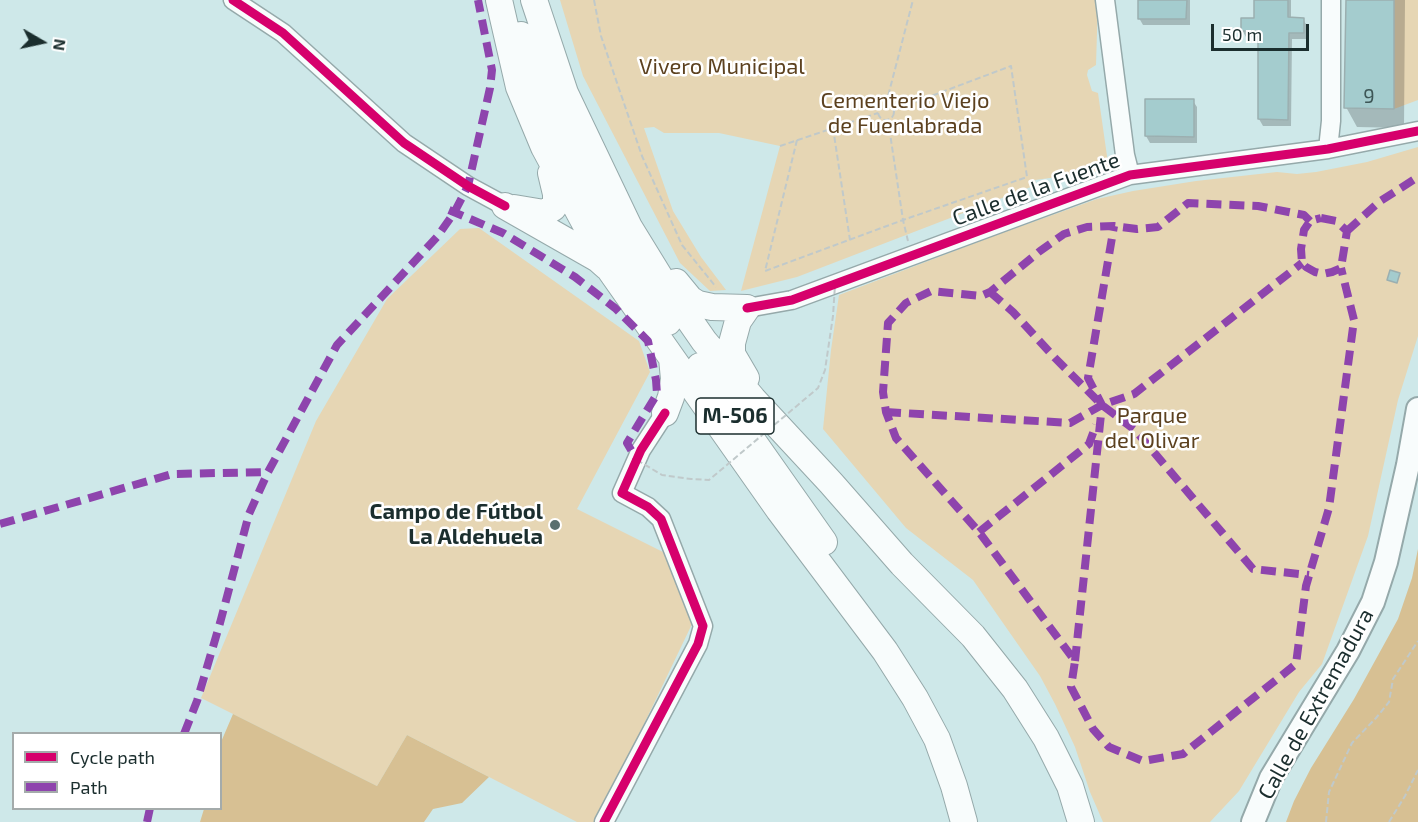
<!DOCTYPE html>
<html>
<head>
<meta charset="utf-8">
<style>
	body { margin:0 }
	#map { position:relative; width:1418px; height:822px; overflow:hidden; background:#cee8e9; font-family:"Exo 2",sans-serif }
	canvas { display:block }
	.legend { position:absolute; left:12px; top:732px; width:210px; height:78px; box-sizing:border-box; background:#fff; border:2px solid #a4abab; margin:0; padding:8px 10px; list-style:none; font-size:18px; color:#1b2e2e }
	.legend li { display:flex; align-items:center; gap:12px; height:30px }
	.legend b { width:30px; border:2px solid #a4abab }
	.north { position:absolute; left:12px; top:12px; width:60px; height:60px; -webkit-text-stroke:4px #fff; paint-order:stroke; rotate:99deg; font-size:16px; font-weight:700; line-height:24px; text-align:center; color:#1b2e2e }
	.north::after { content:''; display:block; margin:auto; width:21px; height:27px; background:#1b2e2e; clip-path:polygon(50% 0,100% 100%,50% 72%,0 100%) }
	.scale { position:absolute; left:1211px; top:24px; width:98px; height:27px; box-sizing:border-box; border:3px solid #1b2e2e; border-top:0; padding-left:8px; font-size:18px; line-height:21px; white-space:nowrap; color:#1b2e2e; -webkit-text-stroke:4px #fff; paint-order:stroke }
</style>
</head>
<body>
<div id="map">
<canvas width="1418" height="822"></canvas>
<ul class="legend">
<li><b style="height:8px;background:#d6006c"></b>Cycle path</li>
<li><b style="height:8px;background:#8e44ad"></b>Path</li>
</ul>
<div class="north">N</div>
<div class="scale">50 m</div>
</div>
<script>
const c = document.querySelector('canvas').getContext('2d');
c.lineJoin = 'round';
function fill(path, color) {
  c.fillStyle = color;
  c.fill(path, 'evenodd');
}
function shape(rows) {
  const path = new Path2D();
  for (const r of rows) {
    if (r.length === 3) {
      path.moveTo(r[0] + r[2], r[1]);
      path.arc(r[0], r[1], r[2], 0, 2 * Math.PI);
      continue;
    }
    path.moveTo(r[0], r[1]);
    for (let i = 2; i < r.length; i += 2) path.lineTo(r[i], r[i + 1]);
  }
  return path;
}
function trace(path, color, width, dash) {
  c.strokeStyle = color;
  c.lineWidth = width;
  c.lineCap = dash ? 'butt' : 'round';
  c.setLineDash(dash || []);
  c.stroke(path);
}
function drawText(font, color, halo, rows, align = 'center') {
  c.font = font + ' "Exo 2",sans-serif';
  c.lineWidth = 5;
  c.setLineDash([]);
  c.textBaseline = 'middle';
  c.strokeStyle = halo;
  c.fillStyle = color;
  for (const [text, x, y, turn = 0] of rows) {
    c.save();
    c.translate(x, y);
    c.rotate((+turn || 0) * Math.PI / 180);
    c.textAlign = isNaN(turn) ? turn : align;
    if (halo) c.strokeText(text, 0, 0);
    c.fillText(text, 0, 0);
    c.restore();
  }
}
fill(shape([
	[560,0,1098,0,1096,65,1088,70,1087,75,1092,91,1098,93,1109,170,1035,180,1036,185,797,277,741,291,780,146,719,133,664,133,654,127,644,128,673,211,701,257,726,290,710,291,680,263,583,76],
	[1394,0,1418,0,1418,100,1394,109],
	[1418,147,1418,336,1398,400,1368,536,1322,664,1299,692,1239,791,1210,822,1103,822,1090,792,1075,747,1055,704,1040,676,973,580,906,528,823,429,831,350,839,295,991,237,1097,199,1133,191,1196,181,1277,172,1297,174,1316,172,1367,162],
	[479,228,639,341,650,372,577,509,663,552,693,622,597,822,577,822,407,735,377,786,201,698,316,421,387,299,460,229]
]), '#e6d6b4');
fill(shape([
	[1418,549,1418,822,1286,822,1294,801,1311,768,1354,699,1398,619,1412,578],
	[233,714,377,786,407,735,489,777,462,803,433,809,424,822,200,822,204,809,220,808,221,742]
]), '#d7c093');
fill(shape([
	[1139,0,1190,0,1190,25,1143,25,1139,18],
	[1256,0,1291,0,1291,19,1303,19,1307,26,1307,39,1292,39,1291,126,1263,126,1259,119,1260,37,1246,37,1242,30,1256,20],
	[1347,0,1405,0,1404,128,1357,127,1346,107],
	[1193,101,1197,107,1197,143,1150,143,1146,136]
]), '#0003');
const building = shape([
	[1138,0,1187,0,1186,19,1138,19,1138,0],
	[1254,0,1288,0,1288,17,1304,18,1304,33,1289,33,1288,120,1258,119,1258,31,1241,31,1241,18,1254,18,1254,0],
	[1346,0,1394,0,1394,109,1344,108,1346,0],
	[1145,99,1194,99,1194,137,1145,136,1145,99],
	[1390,270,1400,273,1397,283,1387,280,1390,270]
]);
fill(building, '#a4ccce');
trace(building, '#9bafb0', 1.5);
const minor = shape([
	[233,0,283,33,404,143,468,186,505,206],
	[1105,0,1125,155,1130,175],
	[1328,149,1331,121,1331,0],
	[747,308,792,300,1130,175,1328,149,1418,131],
	[604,822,698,644,703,626,661,519,648,507,622,493,641,450,665,413]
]);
const major = shape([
	[1253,822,1271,778,1348,651,1373,602,1386,562,1408,465,1418,409]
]);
const highway = shape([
	[499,0,519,87,544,147,610,270,779,510,885,651,915,698,937,739,954,786,964,822],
	[534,0,565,93,629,227,661,279,704,341,753,399,831,483,902,564,973,636,1015,689,1046,738,1070,786,1081,822],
	[521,35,549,112,583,184,613,238,668,322],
	[505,206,598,259,607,267],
	[514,208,544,213,553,208,556,203,556,194,551,173],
	[676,282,690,299,698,304,712,307,747,308],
	[700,366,824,542],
	[746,378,732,354,732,343,738,321,747,308],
	[665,413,671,397,674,379,672,358]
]);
trace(minor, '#95a9aa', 21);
trace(major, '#95a9aa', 26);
trace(highway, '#95a9aa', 28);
trace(shape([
	[594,0,601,36,642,156,682,245,716,287],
	[886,104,913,0],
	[886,112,8],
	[888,120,903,220,908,241],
	[833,128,850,240],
	[797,140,765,271,903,220,1027,177,1011,66,894,110],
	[780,146,878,113],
	[1326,822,1329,792,1352,743,1376,718,1389,702,1393,679,1418,641],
	[1389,822,1405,796,1418,770]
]), '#c0c9ca', 2, [6, 3]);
trace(minor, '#f8fcfc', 18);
trace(major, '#f8fcfc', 22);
trace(highway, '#f8fcfc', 26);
trace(shape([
	[637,460,662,475,691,479,709,480,818,388,825,370,833,316,835,285]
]), '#c0c9ca', 2, [6, 3]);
trace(shape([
	[449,210,503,233,575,277,615,308,648,341,656,380,657,394,627,443,637,460],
	[1321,218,1336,221,1347,231,1341,268,1332,272,1323,274,1315,272,1306,267,1302,263,1301,249,1304,230,1310,221,1321,218],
	[1310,221,1304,215,1258,206,1188,203,1158,227,1137,229,1114,226,1087,227,1064,234,1040,251,990,292,981,296,931,291,906,303,888,323,883,392,886,412,896,438,979,532,1075,661,1071,687,1093,729,1109,747,1143,761,1183,754,1296,664,1306,586,1329,508,1354,320,1341,268],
	[1347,231,1379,202,1418,177],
	[990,292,1013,312,1055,358,1102,405,1135,430,1253,569,1309,575],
	[886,412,1070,423,1102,405,1134,394,1302,263],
	[0,524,172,474,268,472],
	[979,532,1089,444,1096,425],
	[1075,661,1102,405,1088,378,1114,226],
	[184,734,197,701,220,623,249,514,268,472,337,345,437,237,454,213,468,186,490,88,492,70,478,0],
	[147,822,150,808]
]), '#8e44ad', 8, [15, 8]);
trace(shape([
	[233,0,283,33,404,143,468,186,505,206],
	[747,308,792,300,1130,175,1328,149,1418,131],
	[604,822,698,644,703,626,661,519,648,507,622,493,641,450,665,413]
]), '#d6006c', 9);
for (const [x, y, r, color] of [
	[555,525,6,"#5a6f6f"]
]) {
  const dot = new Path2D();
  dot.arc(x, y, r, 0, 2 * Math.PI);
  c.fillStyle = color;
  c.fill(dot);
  trace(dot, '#fff', 2);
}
drawText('20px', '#3d5656', null, [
	["9",1369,96]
]);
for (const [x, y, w] of [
	[735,416,78]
]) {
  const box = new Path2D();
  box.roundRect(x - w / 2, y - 18, w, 36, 4.5);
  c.fillStyle = '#fff';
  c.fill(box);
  trace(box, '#1b2e2e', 1.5);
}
drawText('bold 21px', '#1b2e2e', null, [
	["M-506",735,416]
]);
drawText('22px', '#5c411f', '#fff', [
	["Vivero Municipal",722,67],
	["Cementerio Viejo",905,101],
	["de Fuenlabrada",905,126],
	["Parque",1152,416],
	["del Olivar",1152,441]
]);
drawText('22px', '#1b2e2e', '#fff', [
	["Calle de la Fuente",1036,189,-20],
	["Calle de Extremadura",1316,704,-61]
]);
drawText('bold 22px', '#1b2e2e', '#fff', [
	["Campo de Fútbol",543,512],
	["La Aldehuela",543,537]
], 'right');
</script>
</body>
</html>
